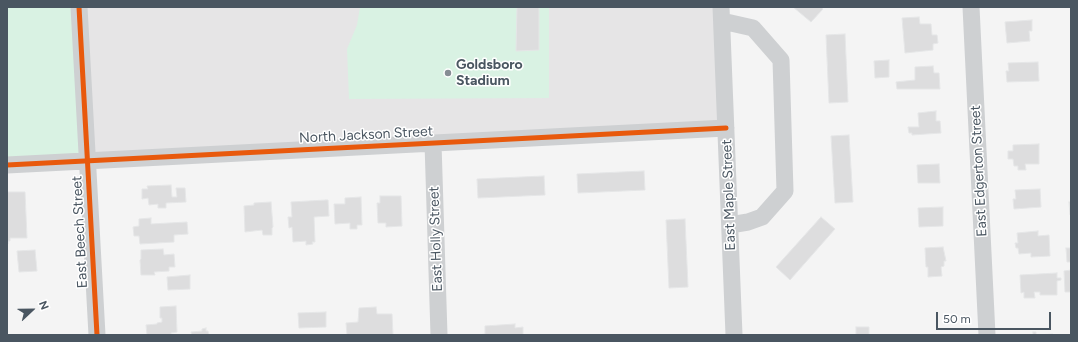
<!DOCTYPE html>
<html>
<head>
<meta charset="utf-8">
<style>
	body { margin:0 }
	#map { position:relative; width:1078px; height:342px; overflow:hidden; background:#f4f4f4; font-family:Figtree,sans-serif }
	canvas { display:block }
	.frame { position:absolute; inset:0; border:8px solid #4a5661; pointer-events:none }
	.north { position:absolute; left:12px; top:290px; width:40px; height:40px; -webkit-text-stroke:3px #fff; paint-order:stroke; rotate:68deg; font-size:11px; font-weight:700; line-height:16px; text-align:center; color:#4a5661 }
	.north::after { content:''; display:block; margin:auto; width:14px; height:18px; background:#4a5661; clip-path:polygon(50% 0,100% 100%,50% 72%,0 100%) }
	.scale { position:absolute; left:936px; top:312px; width:115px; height:18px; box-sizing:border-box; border:2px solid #4a5661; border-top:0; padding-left:5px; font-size:12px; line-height:14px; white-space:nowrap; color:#4a5661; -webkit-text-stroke:3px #fff; paint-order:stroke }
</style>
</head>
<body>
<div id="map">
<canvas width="1078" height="342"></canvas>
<div class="frame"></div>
<div class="north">N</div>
<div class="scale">50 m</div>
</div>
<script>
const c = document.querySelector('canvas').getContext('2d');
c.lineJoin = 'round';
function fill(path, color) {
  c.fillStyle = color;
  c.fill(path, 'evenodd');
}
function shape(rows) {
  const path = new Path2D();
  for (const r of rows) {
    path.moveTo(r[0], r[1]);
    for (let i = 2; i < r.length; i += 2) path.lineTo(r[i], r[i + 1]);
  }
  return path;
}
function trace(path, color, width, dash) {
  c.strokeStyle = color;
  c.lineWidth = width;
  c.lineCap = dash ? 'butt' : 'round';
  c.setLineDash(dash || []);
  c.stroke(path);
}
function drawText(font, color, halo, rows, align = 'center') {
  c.font = font + ' Figtree,sans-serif';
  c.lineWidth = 3;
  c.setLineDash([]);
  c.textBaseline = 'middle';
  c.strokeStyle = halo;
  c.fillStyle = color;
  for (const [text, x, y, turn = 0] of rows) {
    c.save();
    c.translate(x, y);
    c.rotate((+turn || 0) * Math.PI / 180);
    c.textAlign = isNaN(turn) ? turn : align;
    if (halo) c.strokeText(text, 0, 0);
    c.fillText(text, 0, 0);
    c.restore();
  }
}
fill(shape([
	[79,7,721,7,726,128,88,161]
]), '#e6e5e6');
fill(shape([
	[7,7,79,7,88,161,7,165],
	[360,7,549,7,549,98,349,99,347,49,357,25]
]), '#d9f2e3');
const building = shape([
	[517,7,539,7,539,50,516,51,517,7],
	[793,7,821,7,823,9,811,22,793,7],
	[919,17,920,24,931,24,932,35,937,35,938,43,933,44,933,50,905,53,902,18,919,17],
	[1032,20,1032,31,1029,31,1030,41,1007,43,1005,22,1032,20],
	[845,34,848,102,829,103,826,35,845,34],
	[889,60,889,77,875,78,874,61,889,60],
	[1038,62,1039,81,1007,82,1006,71,1009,71,1008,63,1038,62],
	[933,66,934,73,939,73,940,89,897,89,896,82,915,80,915,67,933,66],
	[936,111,936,121,940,121,941,133,912,135,912,133,909,133,908,127,919,127,918,113,936,111],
	[849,135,853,202,835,203,831,136,849,135],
	[1039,144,1039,164,1025,164,1026,170,1018,170,1018,166,1014,166,1013,159,1008,159,1008,151,1013,151,1013,145,1039,144],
	[939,164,940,183,918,183,917,165,939,164],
	[644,171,645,190,578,193,577,174,644,171],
	[544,176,545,195,478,198,477,179,544,176],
	[171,185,172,197,177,197,176,188,185,188,186,202,166,203,166,208,158,208,158,204,149,205,148,198,142,199,142,189,148,189,147,186,171,185],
	[1040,189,1041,207,1014,209,1013,199,1016,199,1015,190,1040,189],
	[7,192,25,192,27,238,10,238,10,241,8,241,8,244,7,244,7,192],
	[380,196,401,196,402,226,386,227,386,223,378,223,377,203,380,203,380,196],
	[361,197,362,225,357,225,357,229,350,229,350,223,335,224,334,204,345,204,345,198,361,197],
	[326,200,328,200,329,216,314,217,315,242,312,242,313,244,306,245,306,241,293,242,292,227,289,228,288,217,292,217,291,202,326,200],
	[271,202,273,227,272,228,272,235,263,235,262,230,245,232,244,206,254,205,254,203,271,202],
	[1069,202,1071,202,1071,215,1070,215,1069,202],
	[943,207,943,226,919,227,918,208,943,207],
	[821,217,835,229,790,280,776,267,821,217],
	[151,218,151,224,187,222,188,234,174,235,174,242,140,244,139,236,134,236,133,227,139,226,139,219,151,218],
	[685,219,688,287,669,288,666,220,685,219],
	[1038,231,1038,236,1049,235,1050,256,1031,257,1031,253,1019,254,1018,248,1016,248,1015,243,1018,243,1017,233,1038,231],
	[943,247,946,261,944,261,944,266,941,267,942,276,928,277,928,267,926,267,925,248,943,247],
	[1066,248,1071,248,1071,262,1067,262,1066,248],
	[163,249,164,255,174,254,175,267,169,267,169,271,154,272,155,275,141,275,140,260,141,259,141,250,163,249],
	[35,250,37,271,19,272,17,251,35,250],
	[1071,270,1071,292,1065,292,1064,271,1071,270],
	[1057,273,1057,278,1061,278,1061,280,1057,281,1057,295,1040,295,1040,292,1034,292,1035,298,1024,298,1024,292,1021,293,1020,275,1057,273],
	[190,275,190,289,168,290,167,277,190,275],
	[176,306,177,332,171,333,171,335,144,335,147,335,146,325,157,324,157,323,162,322,162,318,160,318,160,307,176,306],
	[376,307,377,314,392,314,393,335,347,335,346,323,358,322,359,308,376,307],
	[326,312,326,327,299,328,298,313,326,312],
	[515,324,515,328,523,327,523,335,479,335,485,334,485,326,515,324],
	[856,327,869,327,869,335,856,335,856,327],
	[206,328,206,331,208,331,209,335,192,335,191,332,202,331,202,329,206,328],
	[1033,332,1036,332,1036,335,1053,334,1053,335,1033,335,1033,332]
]);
fill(building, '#ddddde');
trace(building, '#e5e6e7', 1);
trace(shape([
	[79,7,97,335],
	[721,7,734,335],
	[971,7,987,335],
	[722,21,753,28,781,60,785,191,762,217,748,222,730,225],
	[433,143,439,335],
	[7,165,726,128]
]), '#ced0d2', 17);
trace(shape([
	[79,7,97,335],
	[7,165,726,128]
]), '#e8590c', 5);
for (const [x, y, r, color] of [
	[448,73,4,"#868d94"]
]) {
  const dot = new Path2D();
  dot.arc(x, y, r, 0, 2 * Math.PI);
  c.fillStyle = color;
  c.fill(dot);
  trace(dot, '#fff', 1.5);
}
drawText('bold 14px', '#4a5661', '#fff', [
	["Goldsboro",456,65],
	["Stadium",456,81]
], 'left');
drawText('14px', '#4a5661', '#fff', [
	["North Jackson Street",366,135,-3],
	["East Edgerton Street",979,171,-93],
	["East Maple Street",729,195,-92],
	["East Beech Street",80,232,-93],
	["East Holly Street",436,239,-92]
]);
</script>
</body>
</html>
